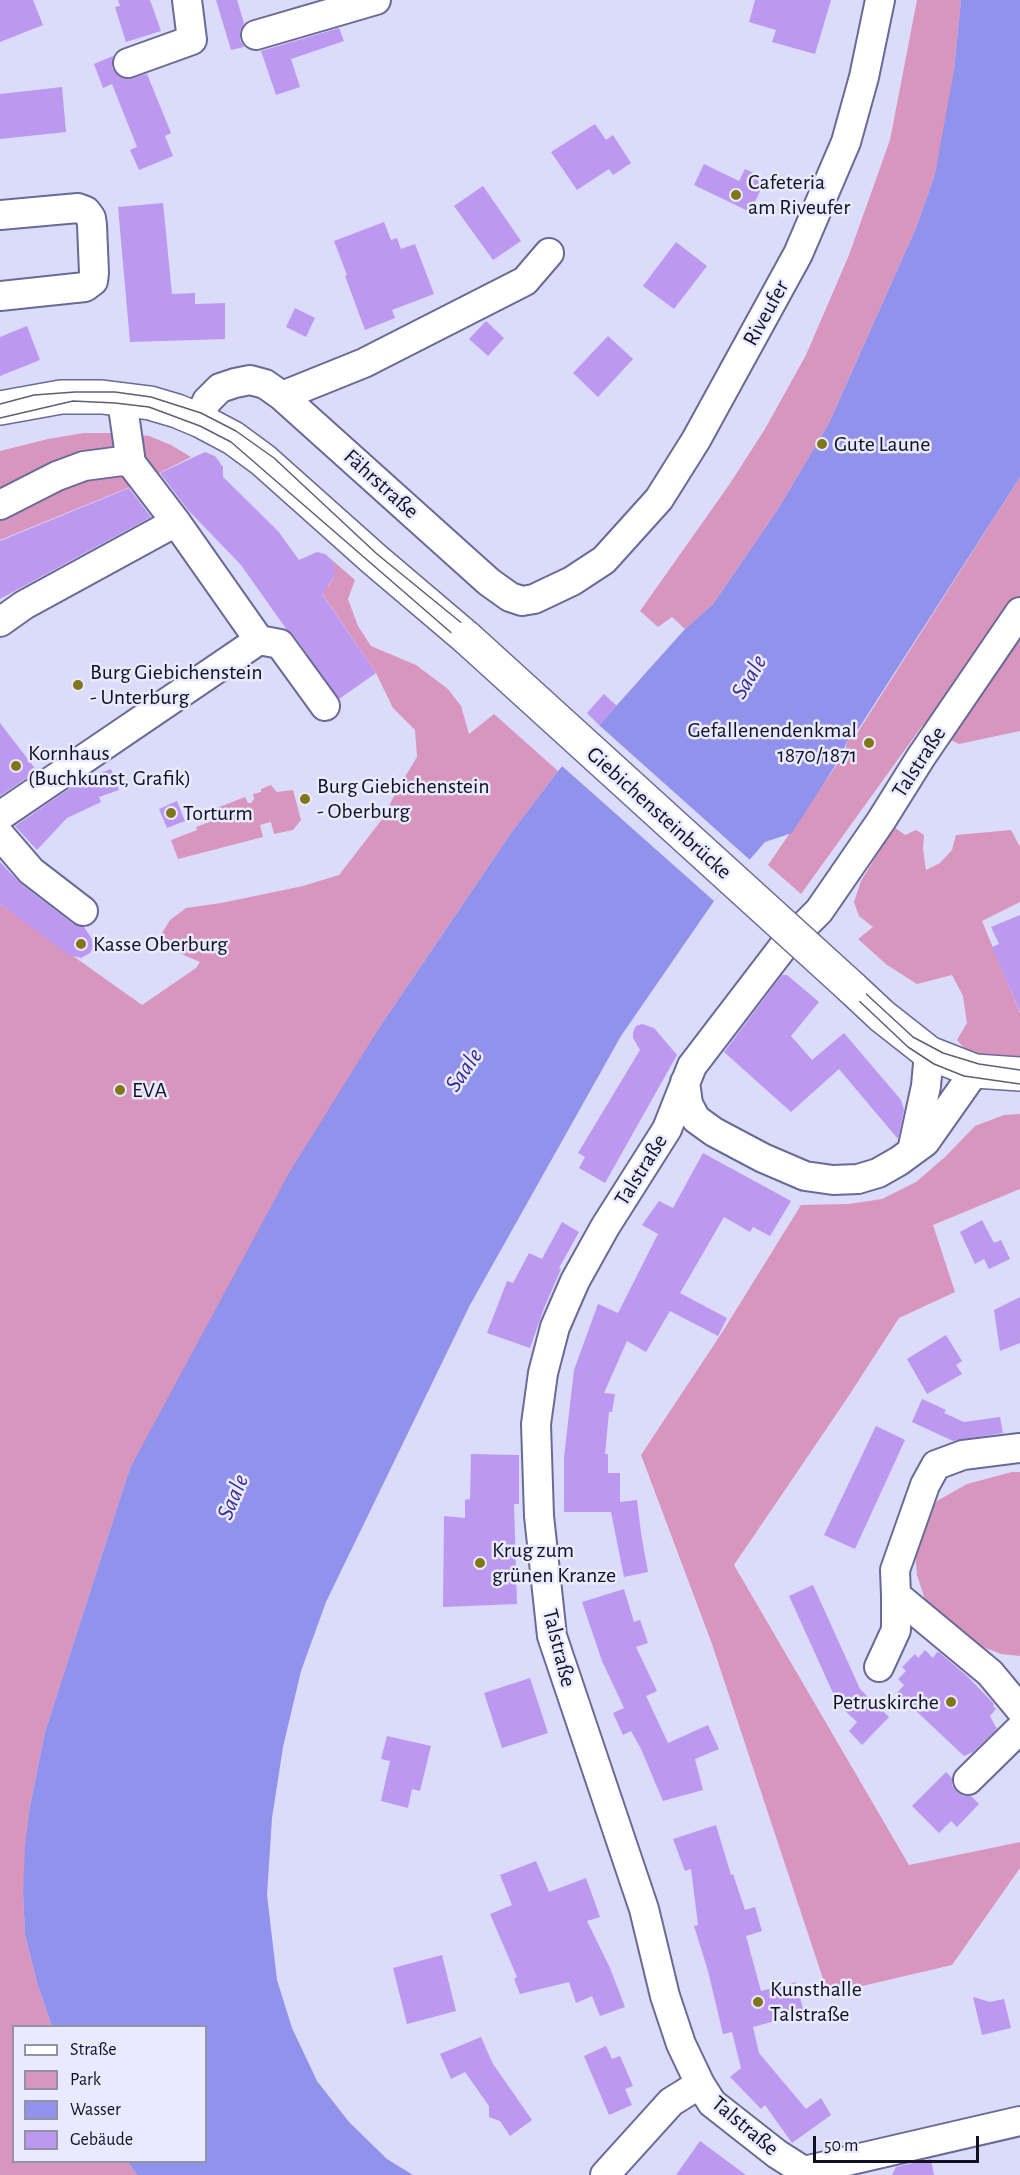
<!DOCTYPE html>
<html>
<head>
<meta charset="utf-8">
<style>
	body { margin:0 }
	#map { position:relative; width:1020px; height:2175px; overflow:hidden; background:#dadcfa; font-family:"Alegreya Sans",sans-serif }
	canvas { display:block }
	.legend { position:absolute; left:12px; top:2025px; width:195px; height:138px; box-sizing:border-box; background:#e9eaff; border:2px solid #9393a7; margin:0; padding:8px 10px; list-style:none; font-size:18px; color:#112 }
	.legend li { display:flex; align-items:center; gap:12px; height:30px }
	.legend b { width:30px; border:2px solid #9393a7 }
	.scale { position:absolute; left:813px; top:2136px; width:166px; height:27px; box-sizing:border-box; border:3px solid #112; border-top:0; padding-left:8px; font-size:18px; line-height:21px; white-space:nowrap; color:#112; -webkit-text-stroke:4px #e9eaff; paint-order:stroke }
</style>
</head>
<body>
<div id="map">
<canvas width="1020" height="2175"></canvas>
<ul class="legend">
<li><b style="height:8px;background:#fff"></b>Straße</li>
<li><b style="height:16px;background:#d896bf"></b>Park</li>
<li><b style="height:16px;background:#9192eb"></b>Wasser</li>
<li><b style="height:16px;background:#bc98f1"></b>Gebäude</li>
</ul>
<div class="scale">50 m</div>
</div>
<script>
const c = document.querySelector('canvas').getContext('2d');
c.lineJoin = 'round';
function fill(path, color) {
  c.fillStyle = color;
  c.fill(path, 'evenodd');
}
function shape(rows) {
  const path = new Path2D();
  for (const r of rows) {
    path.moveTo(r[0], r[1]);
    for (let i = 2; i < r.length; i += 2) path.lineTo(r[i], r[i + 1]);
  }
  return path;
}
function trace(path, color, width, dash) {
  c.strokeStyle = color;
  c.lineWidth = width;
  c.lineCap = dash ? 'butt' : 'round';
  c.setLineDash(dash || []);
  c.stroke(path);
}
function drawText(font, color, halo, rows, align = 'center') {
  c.font = font + ' "Alegreya Sans",sans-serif';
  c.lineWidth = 5;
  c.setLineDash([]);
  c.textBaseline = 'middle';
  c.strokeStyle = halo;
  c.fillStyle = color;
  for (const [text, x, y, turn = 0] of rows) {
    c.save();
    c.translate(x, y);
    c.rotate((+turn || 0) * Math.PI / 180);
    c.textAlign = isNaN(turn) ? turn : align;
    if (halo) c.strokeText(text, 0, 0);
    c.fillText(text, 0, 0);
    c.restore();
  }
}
fill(shape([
	[917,0,961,0,954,70,948,109,935,174,916,228,829,423,778,509,713,604,685,629,672,617,658,627,640,611,729,485,765,429,806,355,849,255,890,140],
	[84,433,117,433,149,436,171,445,191,457,135,485,0,540,0,451,48,439],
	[1020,477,1020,731,959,744,922,726,801,894,768,865,842,757,845,752,847,741,856,735],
	[332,560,355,580,348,599,358,626,371,646,416,665,448,689,461,706,469,734,494,714,558,771,511,833,381,1025,130,1468,45,1732,30,1806,23,1893,25,1935,38,1986,52,2026,14,2026,14,2162,128,2162,137,2175,0,2175,0,904,142,1005,196,968,200,962,156,943,170,920,186,908,221,903,303,886,339,875,383,818,398,788,417,757,415,730,393,708,376,673,319,589,329,585,334,577],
	[271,785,277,792,293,790,301,820,293,830,274,834,271,822,260,825,263,837,178,859,171,840,197,830,196,827,212,821,209,811,245,797,248,803,251,803,254,799,253,794,261,792,261,789],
	[894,827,905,835,916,830,924,835,923,849,926,870,940,863,952,850,956,835,1011,830,1020,847,1020,902,982,921,1020,1013,1020,1070,979,1064,957,1040,967,1023,963,996,952,975,917,984,887,965,858,939,873,927,859,916,854,902,861,881],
	[1020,1114,1020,1189,933,1225,955,1292,899,1318,846,1400,734,1565,909,1865,1020,1842,1020,1868,952,1965,828,1994,712,1644,641,1455,723,1331,801,1205,848,1204,882,1199,916,1182,945,1157,975,1126,1004,1115],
	[1012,1472,1020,1472,1020,1656,1001,1654,975,1644,927,1606,917,1575,915,1552,919,1530,937,1501,967,1484]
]), '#d896bf');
fill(shape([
	[961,0,1020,0,1020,477,859,728,847,741,842,755,792,833,765,842,714,901,621,1036,470,1305,326,1602,301,1671,283,1747,272,1818,267,1895,277,1980,292,2028,317,2081,349,2122,387,2159,413,2175,137,2175,128,2162,206,2162,206,2026,52,2026,38,1986,25,1935,23,1893,25,1846,30,1806,45,1732,130,1468,289,1173,381,1025,511,833,558,771,685,629,713,604,778,509,829,423,916,228,935,174,954,70]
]), '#9192eb');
fill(shape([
	[599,725,750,860,714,901,562,766]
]), '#dadcfa');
fill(shape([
	[0,0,33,0,43,25,0,42],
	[118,0,150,0,161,31,126,42,115,7,120,6],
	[216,0,237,0,244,23,240,32,240,40,244,47,231,50],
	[755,0,831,0,815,54,772,42,776,30,749,22],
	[339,28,344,41,291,59,300,87,276,95,261,51],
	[113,56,112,68,118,76,126,79,147,74,171,133,165,136,173,156,139,170,130,150,137,147,112,84,103,88,94,64],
	[62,87,66,132,0,139,0,94],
	[595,124,606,140,613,135,631,163,613,175,609,169,577,190,551,152],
	[704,164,739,181,745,169,766,179,750,212,694,185],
	[483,186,521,241,493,260,454,206],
	[163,203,172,294,195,293,195,304,225,303,225,339,130,342,118,207],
	[384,222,391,240,397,238,401,249,415,244,434,294,392,310,395,318,365,330,345,276,347,275,334,241],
	[676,242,707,266,674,309,643,286],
	[295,308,315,318,306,337,286,327],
	[486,321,504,338,488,356,469,339],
	[27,326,40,360,0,376,0,337],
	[608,336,633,359,598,397,573,373],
	[205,452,215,456,223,467,223,477,278,531,299,560,317,552,325,554,332,560,335,569,334,577,322,594,376,673,339,699,293,634,287,630,241,565,188,510,160,473],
	[129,488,151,517,0,599,0,541],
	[604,694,617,706,599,725,587,713],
	[0,723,37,771,0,796],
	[111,769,119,790,99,797,101,802,67,818,37,850,15,826,91,774,91,776],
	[177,801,185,821,167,828,159,809],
	[0,862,21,884,73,924,84,927,92,939,93,948,90,953,81,958,69,955,0,904],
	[1020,915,1020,1012,992,947,999,944,991,927],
	[782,975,787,975,819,1002,791,1036,812,1060,844,1033,901,1100,904,1110,898,1139,839,1069,791,1112,724,1052],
	[642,1024,654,1028,677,1055,605,1183,579,1168,585,1157,578,1153,640,1050,633,1038,633,1032,636,1026],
	[703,1153,791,1201,770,1236,753,1227,750,1232,724,1217,680,1293,727,1318,718,1336,670,1311,646,1352,627,1341,604,1393,615,1394,612,1412,609,1412,605,1454,608,1454,608,1473,620,1473,620,1502,637,1500,641,1533,648,1572,624,1577,611,1512,564,1512,564,1457,574,1370,598,1304,618,1313,658,1234,642,1225,659,1201,673,1208],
	[982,1220,994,1243,1001,1240,1010,1259,989,1269,984,1259,975,1264,960,1232],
	[562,1222,579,1232,559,1268,561,1269,544,1308,530,1348,487,1333,507,1281,513,1283,529,1253,542,1259],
	[1020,1297,1020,1343,1000,1351,994,1310],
	[946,1335,962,1361,956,1365,962,1374,927,1394,907,1359],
	[922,1399,946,1410,944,1413,964,1422,1000,1417,1003,1433,953,1441,912,1422],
	[876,1426,905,1440,855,1549,824,1535],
	[471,1454,519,1455,519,1504,514,1504,517,1604,443,1607,444,1516,465,1518,465,1500,470,1499],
	[813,1585,860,1689,889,1717,862,1745,849,1731,857,1722,838,1704,789,1596],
	[624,1589,634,1622,640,1620,648,1643,636,1647,657,1691,646,1696,668,1743,708,1725,719,1749,695,1759,703,1790,663,1801,641,1749,631,1731,623,1735,613,1713,624,1708,602,1661,582,1602],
	[925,1650,933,1658,937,1652,940,1653,968,1677,994,1704,993,1706,996,1709,990,1716,997,1729,973,1752,964,1756,897,1693,904,1685,898,1679,906,1671,902,1667,915,1654,918,1658],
	[530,1678,548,1733,502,1748,484,1693],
	[387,1736,431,1746,420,1791,412,1789,408,1808,381,1801,390,1761,381,1759],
	[946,1772,952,1778,952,1785,957,1792,963,1796,971,1796,979,1804,957,1827,951,1821,939,1833,912,1806],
	[716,1825,731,1875,733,1874,745,1910,755,1907,762,1931,746,1936,761,1991,796,1982,804,2013,753,2027,759,2053,806,2109,821,2098,831,2115,792,2143,765,2105,761,2109,730,2077,741,2068,732,2032,723,2034,708,1971,694,1926,698,1925,691,1869,685,1871,673,1839],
	[536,1861,549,1892,586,1878,600,1917,587,1921,610,1968,625,2007,600,2016,592,1996,576,2003,569,1982,520,1994,514,1979,517,1977,490,1914,512,1905,500,1875],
	[442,1955,456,2011,407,2024,393,1968],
	[973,1997,990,2002,1004,1999,1011,2028,982,2035],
	[481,2037,493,2064,532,2120,510,2136,500,2121,489,2117,489,2106,465,2072,451,2079,440,2054],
	[606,2046,612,2059,620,2056,633,2086,625,2089,632,2105,609,2115,584,2056],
	[700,2141,746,2175,676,2175],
	[931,2159,934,2175,892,2175,896,2167]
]), '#bc98f1');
const minor = shape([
	[256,35,376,0],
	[128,63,192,40,187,0],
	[0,215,78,208,86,211,91,218,92,225,94,273,93,281,85,287,0,296],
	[282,396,364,363,525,281,549,253],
	[122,400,131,463],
	[198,420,207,401,220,388,235,383,250,380,265,384,282,396,489,582,510,597,522,601,534,599,572,581,604,560,659,499,696,440,798,254,846,142,864,77,880,0],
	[0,505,57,476,84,466,122,461,131,463,176,522],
	[0,622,24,605,176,522,259,640,0,816],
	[259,640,280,644,325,706],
	[0,835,31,871,83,911],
	[685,1082,688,1104,696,1119,714,1132,763,1158,805,1176,833,1180,858,1179,878,1173,899,1161,925,1142,975,1071],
	[912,1151,926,1086,929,1053],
	[1020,1448,963,1455,936,1465,925,1485,895,1570,896,1595,990,1673,1020,1709],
	[879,1667,896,1630,896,1595],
	[968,1780,1020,1729],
	[804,2171,1020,2121],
	[605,2175,671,2102,700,2084],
	[810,2175,777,2154,712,2103,700,2084,681,2044,665,1996,644,1909,552,1636,539,1516,536,1424,543,1373,555,1327,575,1281,605,1227,667,1129,692,1066,783,947,819,911,881,821,921,757,1020,612]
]);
const major = shape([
	[0,408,61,397,102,397,150,403,177,411,201,421,233,438,263,460,374,559,467,638],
	[851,987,882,1016,929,1053,975,1071,1020,1074]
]);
trace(minor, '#696a96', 32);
trace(major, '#696a96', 36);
trace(minor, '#fff', 28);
trace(major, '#fff', 33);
trace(shape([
	[0,404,34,395,75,392,115,392,151,397,201,413,236,431,274,458,377,554,475,634,913,1037,943,1053,979,1064,1020,1070],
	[0,418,73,401,115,403,149,407,200,426,231,442,463,643,820,964,908,1047,934,1064,964,1076,1020,1084]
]), '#5e5f75', 1.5);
const majorBridge = shape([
	[467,638,851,987]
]);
trace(majorBridge, '#696a96', 36, []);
trace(majorBridge, '#fff', 33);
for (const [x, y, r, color] of [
	[736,195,6,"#81761a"],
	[822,444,6,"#81761a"],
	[78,685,6,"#81761a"],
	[869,743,6,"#81761a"],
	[16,766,6,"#81761a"],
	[305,799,6,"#81761a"],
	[171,813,6,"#81761a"],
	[81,944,6,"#81761a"],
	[120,1090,6,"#81761a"],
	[480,1563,6,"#81761a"],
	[951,1702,6,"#81761a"],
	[758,2002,6,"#81761a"]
]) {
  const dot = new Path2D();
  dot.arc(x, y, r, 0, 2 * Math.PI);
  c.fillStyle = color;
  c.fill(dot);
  trace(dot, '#e9eaff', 2);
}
drawText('22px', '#112', '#e9eaff', [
	["Cafeteria",748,182],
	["am Riveufer",748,207],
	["Gute Laune",834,444],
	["Burg Giebichenstein",90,672],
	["- Unterburg",90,697],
	["Gefallenendenkmal",857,730,"right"],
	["1870/1871",857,755,"right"],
	["Kornhaus",28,753],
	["(Buchkunst, Grafik)",28,778],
	["Burg Giebichenstein",317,786],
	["- Oberburg",317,811],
	["Torturm",183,813],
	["Kasse Oberburg",93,944],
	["EVA",132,1090],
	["Krug zum",492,1550],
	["grünen Kranze",492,1575],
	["Petruskirche",939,1702,"right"],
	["Kunsthalle",770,1989],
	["Talstraße",770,2014]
], 'left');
drawText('22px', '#112', '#e9eaff', [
	["Riveufer",766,313,-61],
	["Fährstraße",381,484,42],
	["Talstraße",919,762,-57],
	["Giebichensteinbrücke",659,813,42],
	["Talstraße",641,1170,-58],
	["Talstraße",559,1648,76],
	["Talstraße",745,2126,40]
]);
drawText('italic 24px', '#3b2b92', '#e9eaff', [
	["Saale",749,677,-59],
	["Saale",464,1070,-55],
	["Saale",233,1497,-67]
]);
</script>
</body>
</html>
